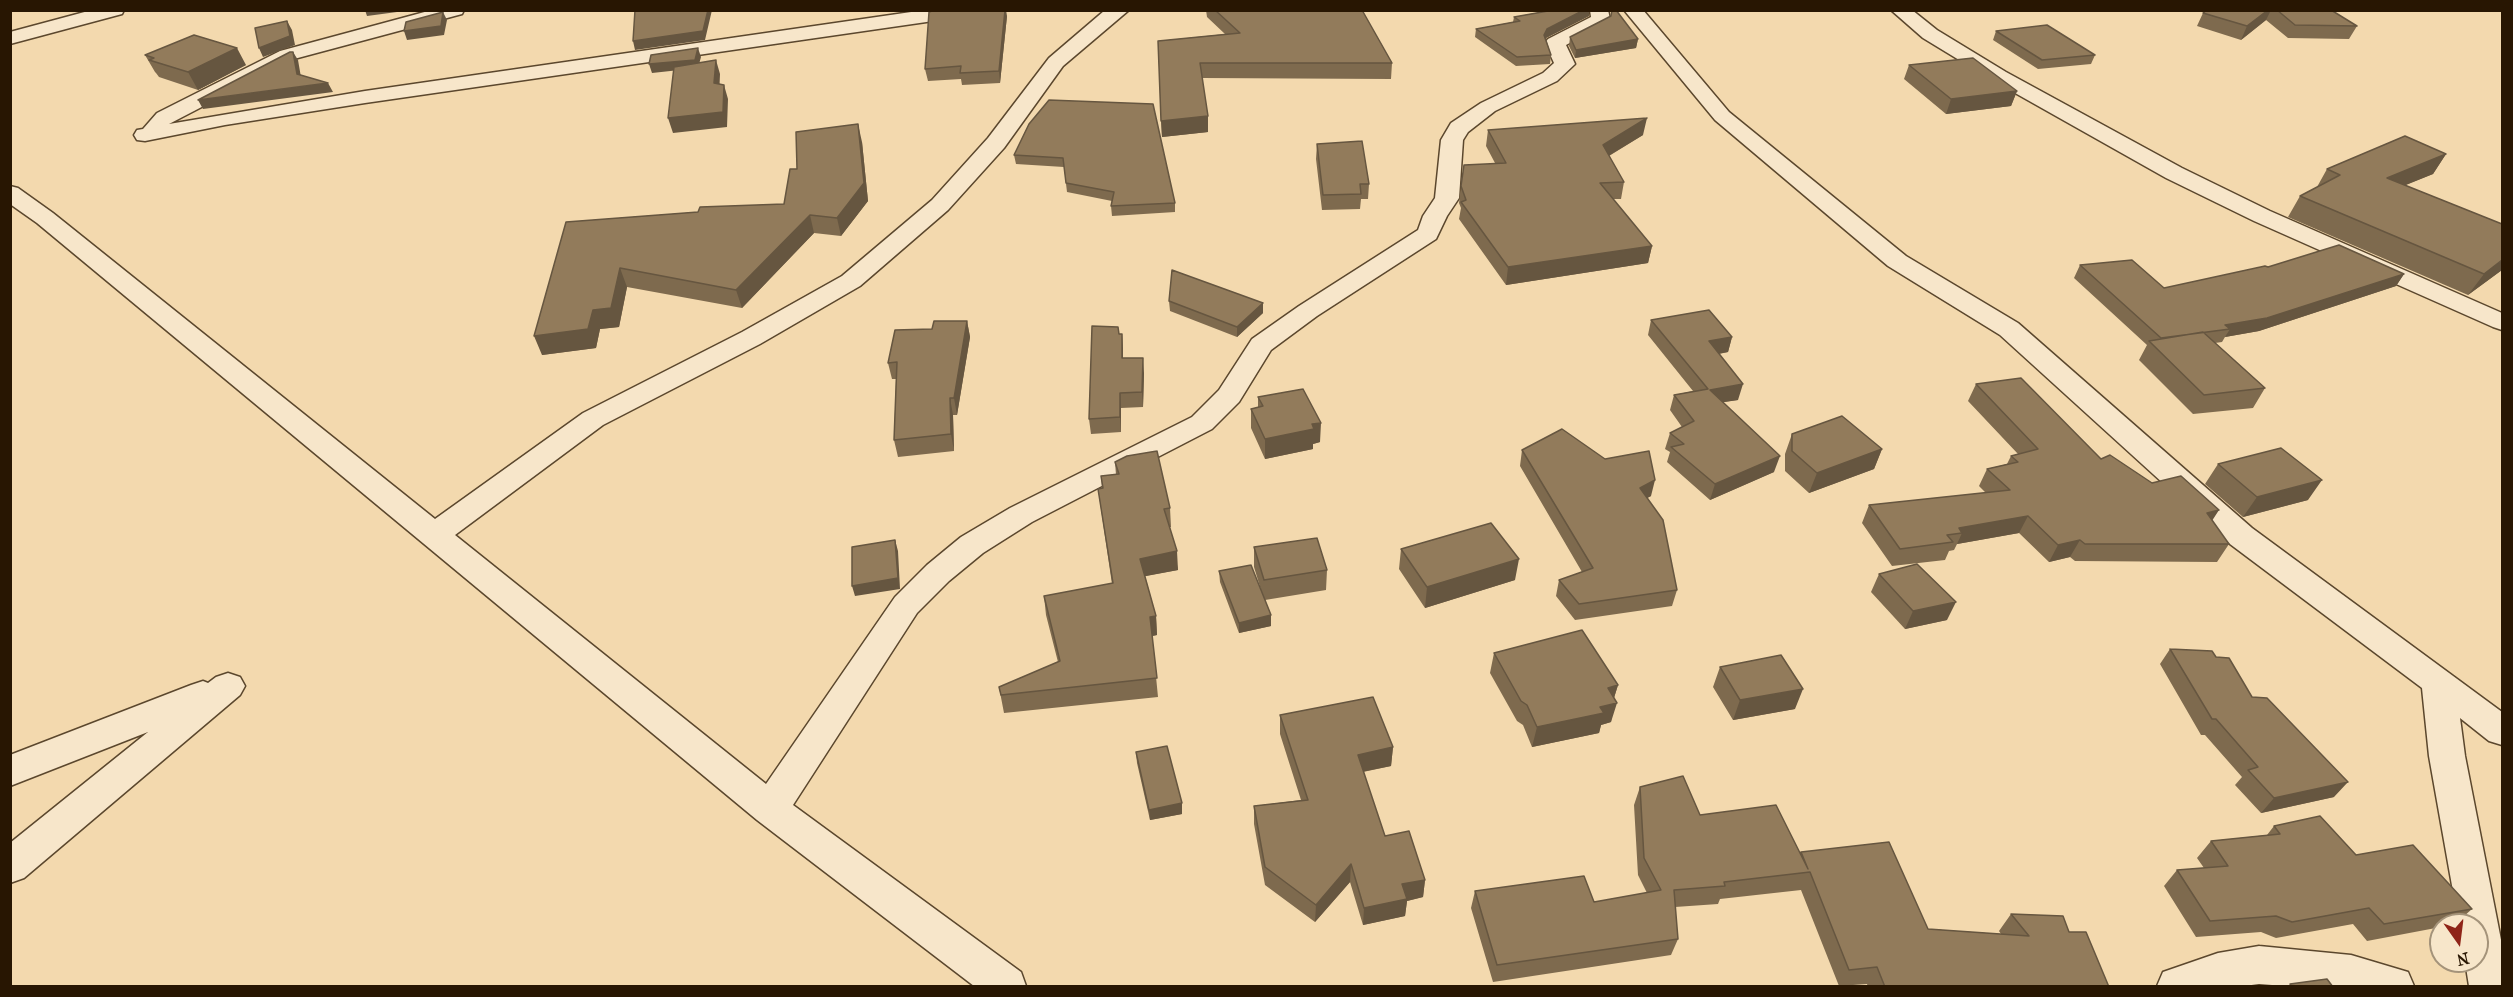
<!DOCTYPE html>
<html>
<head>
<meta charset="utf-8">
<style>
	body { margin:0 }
	#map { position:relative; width:2513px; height:997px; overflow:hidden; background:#f3d9ae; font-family:"IM FELL French Canon",serif }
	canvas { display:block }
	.frame { position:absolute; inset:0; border:12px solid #281602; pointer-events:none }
	.north { position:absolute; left:2429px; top:913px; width:60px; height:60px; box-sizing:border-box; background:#f7e6ca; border:2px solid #a4937a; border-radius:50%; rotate:166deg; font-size:16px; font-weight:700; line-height:24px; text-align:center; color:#281602 }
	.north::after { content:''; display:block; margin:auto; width:21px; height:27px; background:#8f2418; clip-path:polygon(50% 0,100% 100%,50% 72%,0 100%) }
</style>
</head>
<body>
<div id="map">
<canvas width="2513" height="997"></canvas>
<div class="frame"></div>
<div class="north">N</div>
</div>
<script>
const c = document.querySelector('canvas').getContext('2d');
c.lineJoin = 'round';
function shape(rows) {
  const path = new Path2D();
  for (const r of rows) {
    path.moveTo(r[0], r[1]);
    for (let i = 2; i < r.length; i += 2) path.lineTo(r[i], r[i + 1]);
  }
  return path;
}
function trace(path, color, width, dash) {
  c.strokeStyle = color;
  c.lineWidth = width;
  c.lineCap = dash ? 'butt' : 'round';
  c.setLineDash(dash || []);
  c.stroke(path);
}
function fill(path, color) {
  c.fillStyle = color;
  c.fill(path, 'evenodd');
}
const minor = shape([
	[92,10,124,10,122,14,10,44,10,32,92,10],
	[432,10,464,10,462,14,294,59,169,124,365,91,925,10,977,10,975,14,968,16,365,103,225,125,145,141,137,140,134,135,137,130,143,129,157,113,280,51,432,10],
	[1129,10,1063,66,1004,148,948,210,860,286,760,344,603,425,455,535,766,784,895,597,927,565,961,537,1010,508,1192,417,1219,390,1252,339,1299,306,1418,230,1423,216,1435,198,1441,140,1451,123,1481,103,1543,73,1554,63,1545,43,1548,39,1591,17,1590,10,1608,10,1610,19,1608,23,1566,45,1575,64,1557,81,1495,111,1468,132,1463,140,1459,198,1447,216,1436,239,1317,316,1271,350,1239,402,1212,429,1032,522,983,553,949,581,917,613,793,805,1021,972,1026,986,974,986,757,820,37,223,10,204,10,186,18,188,53,213,435,519,583,413,742,332,842,276,932,200,988,138,1049,58,1104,11,1129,10],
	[1624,10,1643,10,1729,112,1906,256,2018,323,2252,528,2502,712,2502,745,2489,741,2460,718,2465,756,2502,945,2502,986,2469,986,2465,961,2477,961,2477,925,2459,925,2429,756,2422,688,2230,544,2000,335,1888,266,1715,120,1624,10],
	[1891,10,1912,10,1937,30,2006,72,2182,168,2270,211,2502,313,2502,330,2493,327,2254,221,2166,178,1992,80,1923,38,1891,10],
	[228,673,240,677,245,686,240,695,24,878,10,883,10,843,148,732,10,786,10,755,191,685,203,681,208,683,216,677,228,673],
	[2259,946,2351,955,2408,972,2414,986,2285,986,2259,984,2244,986,2157,986,2163,972,2218,953,2259,946]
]);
trace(minor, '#5b472d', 3);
fill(minor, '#f7e6ca');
fill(shape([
	[1206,10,1362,10,1392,63,1391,79,1202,78,1208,116,1208,132,1162,137,1158,41,1225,34,1207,17],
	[1538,10,1589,10,1589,16,1546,38,1546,39,1551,55,1550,64,1516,66,1475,37,1476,29,1513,22,1514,17,1540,12],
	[2207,10,2331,10,2357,26,2349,39,2288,38,2266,20,2241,40,2197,26,2203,13],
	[1007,16,1000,83,962,85,961,79,928,81,925,69],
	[1996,31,2095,55,2091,64,2038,69,1993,40],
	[1570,37,1638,39,1636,48,1575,58,1569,46],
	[145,55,246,65,198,90,159,77,156,73,155,72],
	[1909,65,2017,91,2011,106,1946,114,1904,79],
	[1029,124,1175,203,1175,212,1112,216,1111,206,1112,201,1067,192,1064,167,1016,164,1014,155],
	[1488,130,1643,135,1609,156,1624,182,1621,199,1613,199,1652,246,1648,263,1506,285,1459,219,1461,208,1459,203,1461,186,1495,163,1486,146],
	[862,142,868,201,841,236,814,233,742,308,627,287,619,327,600,329,596,348,542,355,566,222,698,212,784,204,797,169],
	[1317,144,1369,184,1368,199,1361,199,1360,209,1322,210,1316,159],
	[2446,154,2433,174,2405,185,2502,270,2468,295,2288,217,2300,196,2317,187,2327,169],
	[2080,265,2164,288,2268,267,2404,274,2396,286,2259,331,2225,337,2222,342,2215,343,2265,388,2253,408,2193,414,2139,360,2147,345,2074,278],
	[1169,301,1263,303,1263,313,1237,337,1170,311],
	[1651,320,1732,337,1728,352,1719,354,1738,400,1723,402,1774,472,1710,500,1667,462,1670,452,1665,449,1670,433,1682,427,1670,410,1674,395,1693,391,1648,335],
	[967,321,970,337,957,415,953,415,954,451,898,457,894,440,896,379,892,379,888,363,932,329],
	[1118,327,1119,334,1122,334,1123,358,1144,373,1143,407,1121,408,1121,432,1091,434,1089,419],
	[1976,384,2101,459,2152,483,2212,521,2229,544,2217,562,2075,561,2070,557,2049,562,2019,533,1957,544,1954,550,1949,551,1945,560,1892,566,1862,523,1869,505,1986,493,1979,486,1987,469,2007,464,2011,456,2018,454,1968,401],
	[1258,397,1320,442,1313,444,1313,449,1265,459,1251,428,1251,409,1258,407],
	[1792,434,1882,449,1874,469,1809,493,1785,471,1785,454],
	[1522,450,1651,496,1647,498,1677,590,1672,606,1575,620,1556,596,1559,580,1582,572,1520,466],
	[1115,462,1170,508,1171,527,1170,527,1178,570,1145,576,1156,616,1157,635,1152,636,1158,697,1004,713,999,687,1058,662,1046,615,1044,596,1112,584,1098,489,1102,488,1101,476,1116,475],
	[2218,464,2308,500,2243,517,2205,484],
	[1254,547,1327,570,1326,590,1265,600,1271,615,1271,626,1239,633,1220,582,1219,571,1261,590,1254,567],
	[1401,549,1515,580,1425,608,1399,569],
	[1879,574,1947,620,1905,629,1871,592],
	[2170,649,2216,657,2252,697,2334,797,2261,813,2235,785,2242,777,2205,735,2201,735,2160,664],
	[1494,653,1618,685,1614,698,1611,722,1601,725,1599,733,1532,747,1523,725,1517,721,1490,673],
	[1720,667,1795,709,1733,720,1713,687],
	[1280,715,1393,747,1391,766,1363,772,1385,836,1425,880,1423,897,1407,901,1405,916,1363,925,1350,882,1315,922,1265,885,1254,824,1254,806,1301,800,1280,734],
	[1136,752,1182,814,1150,820,1137,763],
	[1640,787,1700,815,1800,853,1801,852,1928,929,2001,934,1999,931,2011,914,2069,932,2109,987,1868,987,1867,984,1839,986,1801,890,1720,899,1718,904,1675,907,1678,939,1671,955,1493,982,1471,908,1475,891,1594,902,1647,893,1638,875,1634,805],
	[2274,826,2356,855,2472,909,2454,925,2441,925,2441,927,2367,941,2353,924,2276,938,2261,932,2196,937,2164,886,2177,870,2204,868,2197,858,2211,841,2267,835]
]), '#7e6a4e');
fill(shape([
	[365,10,412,10,367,16],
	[708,10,712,10,705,40,635,50,633,41],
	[1005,10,1006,10,1007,16,1000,83,999,71],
	[1584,10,1589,10,1589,16,1546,38,1543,44,1544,35,1547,29],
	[2268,10,2271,10,2266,20,2241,40,2247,26],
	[443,12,447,20,444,35,407,40,404,31],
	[287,21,292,30,295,45,263,57,259,48],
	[1638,39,1636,48,1575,58,1576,50],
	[237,48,246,65,198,90,188,72],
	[698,48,701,57,698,68,652,73,649,64],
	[293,52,298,60,302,83,297,74],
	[716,60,720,74,719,97,714,83],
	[328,83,333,92,203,109,198,100],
	[724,85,728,99,727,127,673,133,668,118],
	[2017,91,2011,106,1946,114,1951,99],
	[1208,116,1208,132,1162,137,1161,121],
	[1647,118,1643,135,1600,161,1603,145],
	[858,124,862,142,868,201,841,236,837,218],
	[2446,154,2433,174,2374,198,2387,178],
	[810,215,814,233,742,308,736,290],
	[1652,246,1648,263,1506,285,1508,267],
	[2502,260,2502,270,2468,295,2484,274],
	[620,268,627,287,619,327,600,329,596,348,542,355,534,336,593,310],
	[2404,274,2396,286,2259,331,2225,337,2230,329,2225,325],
	[1263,303,1263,313,1237,337,1237,327],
	[967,321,970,337,957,415,954,398],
	[1122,334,1123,349,1123,373,1122,358],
	[1732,337,1728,352,1705,356,1709,341],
	[1143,358,1144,373,1143,407,1142,392],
	[1743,384,1738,400,1705,405,1710,390],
	[1120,393,1121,408,1121,432,1120,417],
	[950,398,953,415,954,451,951,434],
	[1321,423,1320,442,1313,444,1313,449,1265,459,1265,439,1312,424],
	[1882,449,1874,469,1809,493,1817,473],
	[1780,456,1774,472,1710,500,1715,484],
	[1655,480,1651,496,1636,504,1640,488],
	[2322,480,2308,500,2243,517,2257,497],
	[2219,510,2208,527,2207,513],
	[2028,516,2019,533,1957,544,1962,533,1959,528],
	[895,540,898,551,900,589,855,596,852,586],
	[2080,540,2070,557,2049,562,2058,545],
	[1177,551,1178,570,1141,577,1140,559],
	[1519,559,1515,580,1425,608,1427,587],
	[1956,602,1947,620,1905,629,1913,611],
	[1271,615,1271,626,1239,633,1239,623],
	[1156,616,1157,635,1152,636,1150,617],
	[1618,685,1612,704,1617,703,1611,722,1601,725,1599,733,1532,747,1537,727,1600,707,1608,688],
	[1803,689,1795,709,1733,720,1740,700],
	[1393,747,1391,766,1356,773,1358,755],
	[2348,782,2334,797,2261,813,2274,798],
	[1182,803,1182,814,1150,820,1149,810],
	[1351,864,1350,882,1315,922,1316,905],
	[1425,880,1423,897,1407,901,1405,916,1363,925,1364,908,1402,884]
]), '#665640');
const building = shape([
	[635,10,708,10,703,31,633,41,635,10],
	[935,10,1005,10,999,71,960,73,961,66,925,69,929,12,935,10],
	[1215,10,1362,10,1392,63,1200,63,1208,116,1161,121,1158,41,1240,33,1215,10],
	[1547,10,1584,10,1547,29,1544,35,1551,55,1517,57,1476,29,1520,21,1514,17,1548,11,1547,10],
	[1612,10,1616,10,1638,39,1576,50,1570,37,1611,16,1612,10],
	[2207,10,2268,10,2247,26,2203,13,2207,10],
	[2277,10,2331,10,2357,26,2295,25,2277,10],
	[443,12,441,26,404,31,406,22,443,12],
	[287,21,290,36,259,48,255,28,287,21],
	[2047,25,2095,55,2042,60,1996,31,2047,25],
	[194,35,237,48,188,72,149,60,154,58,145,55,194,35],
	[698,48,695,60,649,64,651,55,698,48],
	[290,52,293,52,297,74,328,83,198,100,290,52],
	[1973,58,2017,91,1951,99,1909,65,1973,58],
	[716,60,714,83,724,85,723,112,668,118,674,67,716,60],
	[1049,100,1153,104,1175,203,1111,206,1114,192,1066,183,1063,158,1014,155,1029,124,1049,100],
	[1647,118,1603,145,1624,182,1600,183,1652,246,1508,267,1461,202,1466,200,1461,186,1464,165,1506,163,1488,130,1647,118],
	[858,124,864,183,837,218,810,215,736,290,620,268,611,308,593,310,588,329,534,336,566,222,698,212,700,207,784,204,790,169,797,169,796,132,858,124],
	[2405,136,2446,154,2387,178,2502,224,2502,260,2484,274,2300,196,2340,175,2327,169,2405,136],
	[1362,141,1369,184,1360,184,1361,194,1323,195,1317,144,1362,141],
	[2339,245,2404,274,2267,318,2225,325,2230,329,2161,338,2080,265,2132,260,2164,288,2265,266,2268,267,2339,245],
	[1172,270,1263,303,1237,327,1169,301,1172,270],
	[1709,310,1732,337,1709,341,1743,384,1710,390,1780,456,1715,484,1671,447,1684,444,1670,433,1694,421,1674,395,1708,389,1651,320,1709,310],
	[934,321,967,321,954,398,950,398,951,434,894,440,897,362,888,363,895,330,932,329,934,321],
	[1092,326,1118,327,1119,334,1122,334,1122,358,1143,358,1142,392,1120,393,1120,417,1089,419,1092,326],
	[2203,332,2265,388,2204,395,2149,341,2203,332],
	[2021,378,2101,459,2110,455,2152,483,2181,476,2219,510,2207,513,2229,544,2085,544,2080,540,2058,545,2028,516,1959,528,1962,533,1947,535,1953,542,1900,549,1869,505,2010,490,1987,469,2018,462,2011,456,2038,449,1976,384,2021,378],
	[1303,389,1321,423,1312,424,1314,429,1265,439,1251,409,1263,406,1258,397,1303,389],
	[1842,416,1882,449,1817,473,1792,451,1792,434,1842,416],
	[1562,429,1605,459,1649,451,1655,480,1640,488,1663,520,1677,590,1579,604,1559,580,1593,568,1522,450,1562,429],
	[2281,448,2322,480,2257,497,2218,464,2281,448],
	[1157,451,1170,508,1164,509,1177,551,1140,559,1156,616,1150,617,1157,678,1001,695,999,687,1060,661,1044,596,1113,583,1098,489,1103,488,1101,476,1119,474,1115,462,1127,456,1157,451],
	[1491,523,1519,559,1427,587,1401,549,1491,523],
	[1317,538,1327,570,1264,580,1254,547,1317,538],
	[895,540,898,578,852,586,852,547,895,540],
	[1917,564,1956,602,1913,611,1879,574,1917,564],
	[1251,565,1271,615,1239,623,1219,571,1251,565],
	[1582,630,1618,685,1608,688,1617,703,1600,707,1604,713,1537,727,1527,705,1521,701,1494,653,1582,630],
	[2170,649,2212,651,2216,657,2229,658,2252,697,2267,698,2348,782,2274,798,2248,770,2258,767,2216,719,2212,719,2170,649],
	[1781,655,1803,689,1740,700,1720,667,1781,655],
	[1373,697,1393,747,1358,755,1385,836,1409,831,1425,880,1402,884,1407,899,1364,908,1351,864,1316,905,1265,867,1254,806,1308,800,1280,715,1373,697],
	[1167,746,1182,803,1149,810,1136,752,1167,746],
	[1683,776,1700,815,1776,805,1808,869,1801,852,1889,842,1928,929,2029,936,2011,914,2063,916,2069,932,2086,932,2109,987,1885,987,1877,967,1849,970,1810,872,1724,882,1725,886,1674,890,1678,939,1497,965,1475,891,1584,876,1594,902,1661,890,1644,858,1640,787,1683,776],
	[2320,816,2356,855,2413,845,2472,909,2384,924,2369,908,2292,922,2276,916,2210,921,2177,870,2228,866,2211,841,2280,834,2274,826,2320,816],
	[2327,979,2333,987,2292,987,2290,984,2327,979]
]);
fill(building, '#927b5b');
trace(building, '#665640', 1.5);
</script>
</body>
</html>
